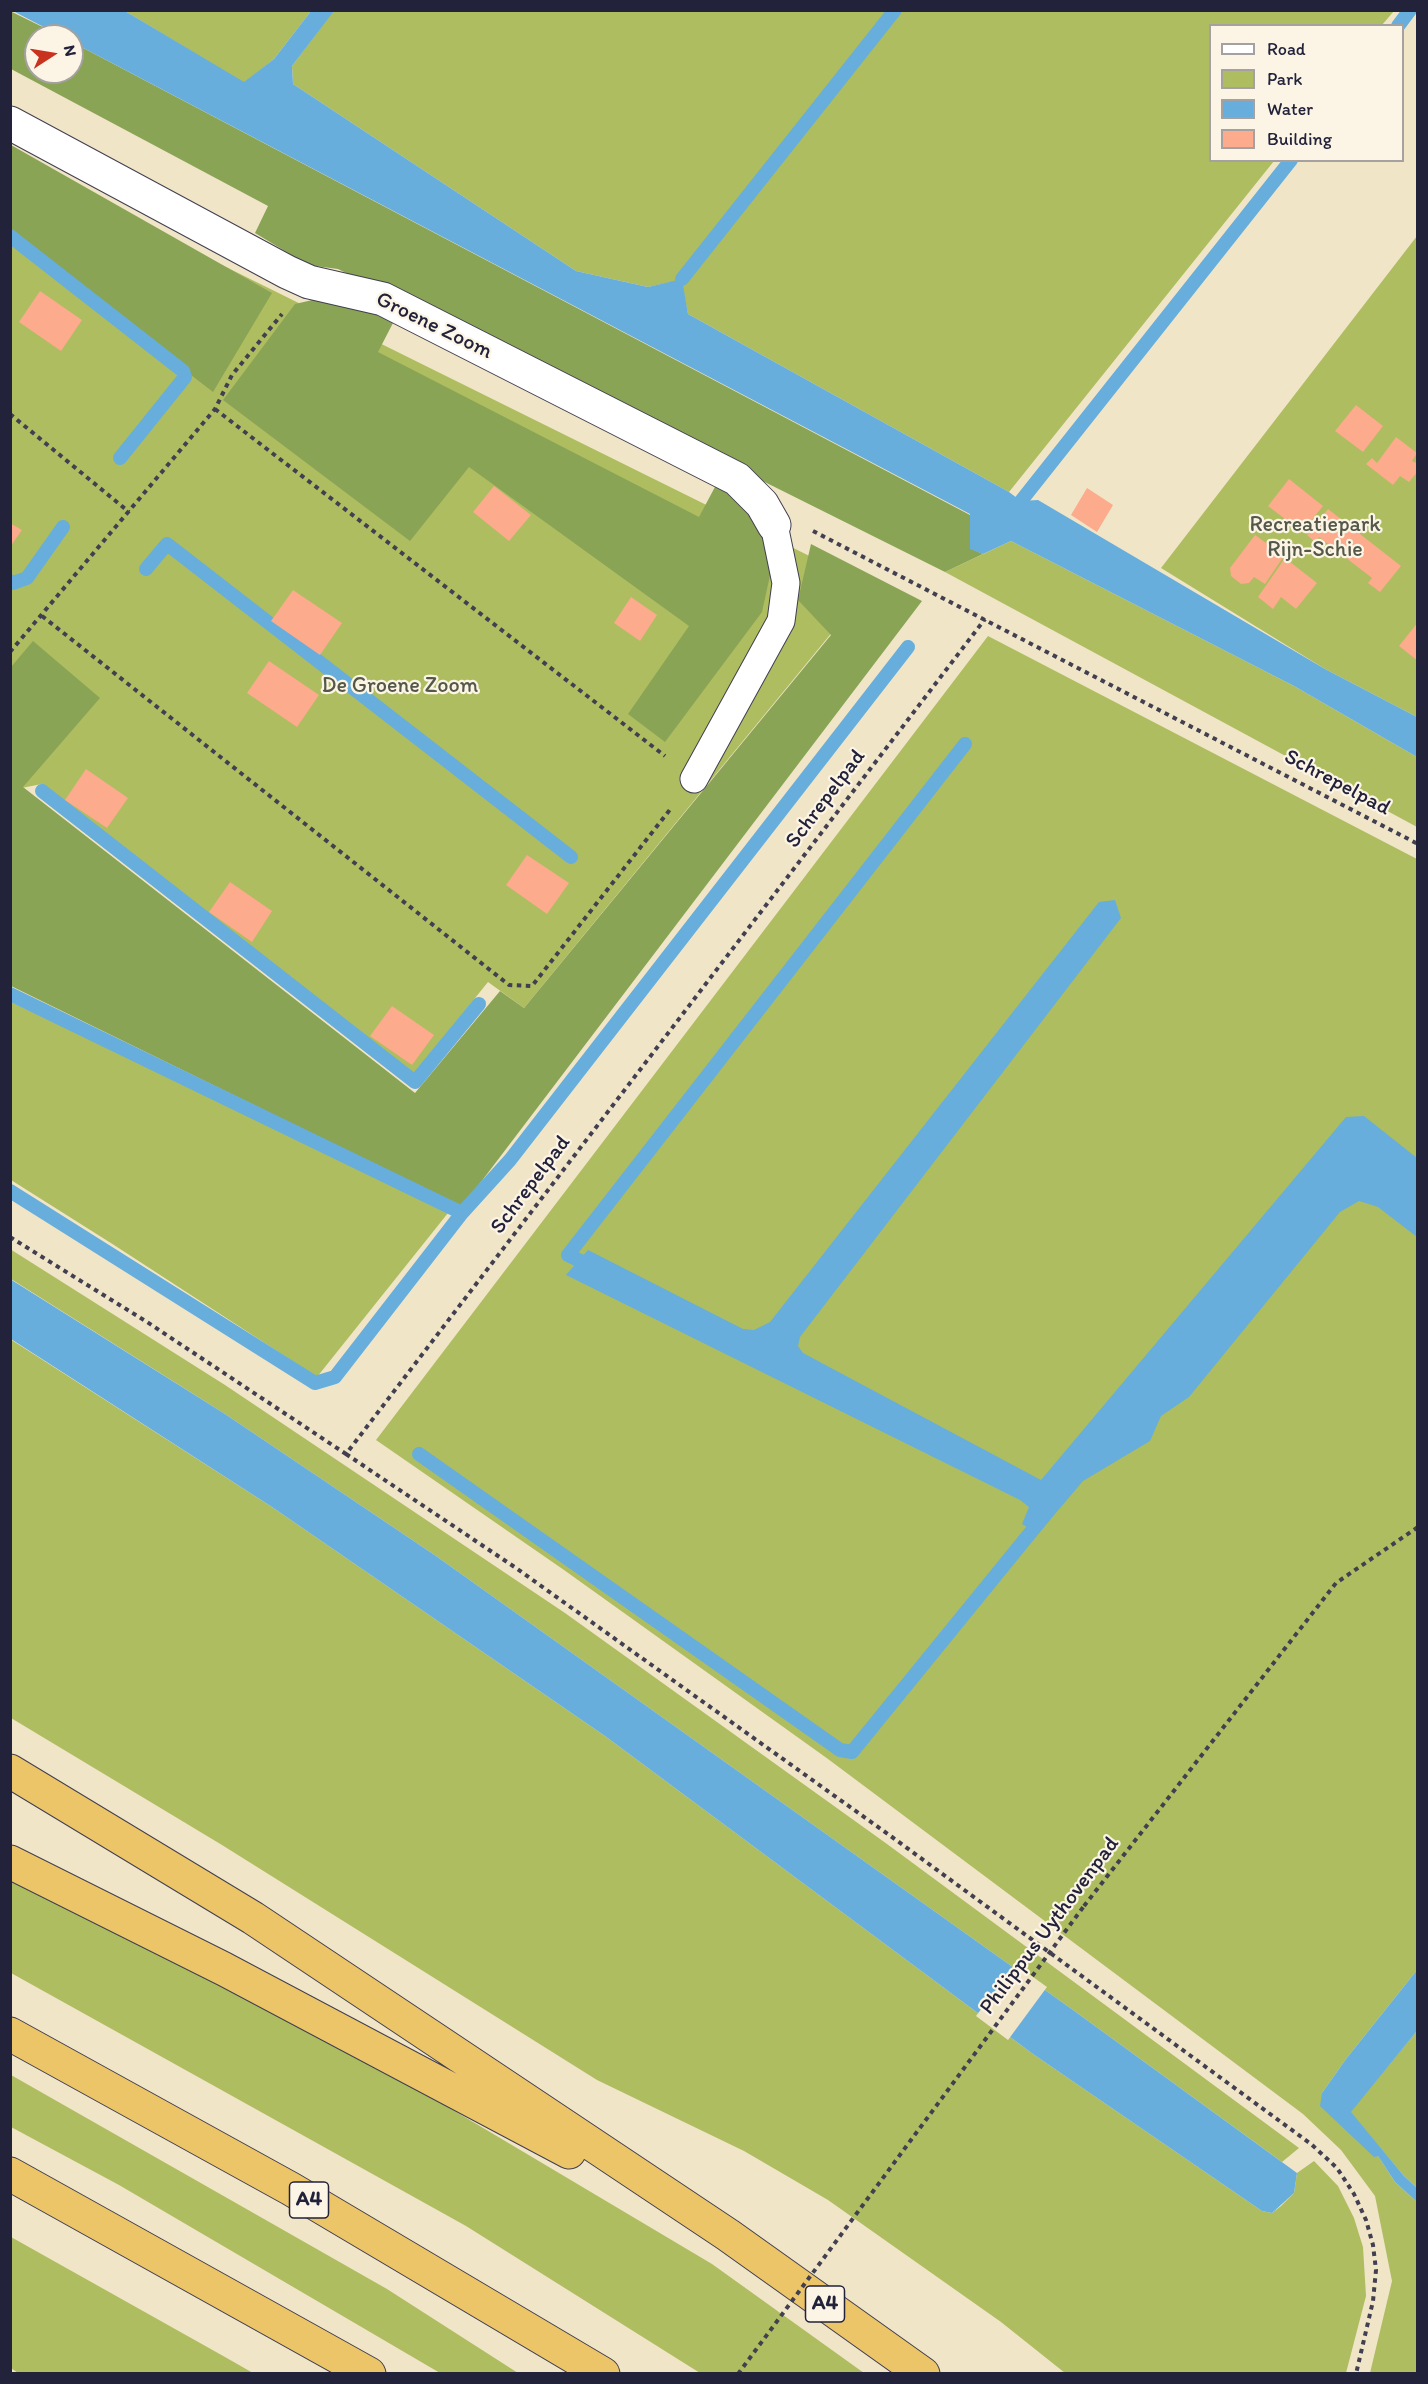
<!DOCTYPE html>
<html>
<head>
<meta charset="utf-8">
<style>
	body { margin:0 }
	#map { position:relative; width:1428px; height:2384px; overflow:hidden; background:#f1e5c8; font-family:Itim,sans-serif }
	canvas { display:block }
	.frame { position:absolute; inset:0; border:12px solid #22223b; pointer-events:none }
	.legend { position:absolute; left:1209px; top:24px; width:195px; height:138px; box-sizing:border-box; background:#fcf5e5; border:2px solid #a5a1a1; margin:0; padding:8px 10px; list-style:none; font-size:18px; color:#22223b }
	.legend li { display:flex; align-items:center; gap:12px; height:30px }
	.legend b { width:30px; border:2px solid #a5a1a1 }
	.north { position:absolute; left:24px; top:24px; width:60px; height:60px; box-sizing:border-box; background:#fcf5e5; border:2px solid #a5a1a1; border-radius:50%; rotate:78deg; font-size:16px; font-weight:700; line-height:24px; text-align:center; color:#22223b }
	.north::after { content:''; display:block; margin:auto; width:21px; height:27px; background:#c8321e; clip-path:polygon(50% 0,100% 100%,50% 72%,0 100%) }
</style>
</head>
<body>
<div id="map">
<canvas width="1428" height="2384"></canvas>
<div class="frame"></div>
<ul class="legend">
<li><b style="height:8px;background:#fff"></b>Road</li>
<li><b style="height:16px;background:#aebd60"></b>Park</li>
<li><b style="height:16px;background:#67aedd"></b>Water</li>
<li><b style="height:16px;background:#fcab8c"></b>Building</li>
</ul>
<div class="north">N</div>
</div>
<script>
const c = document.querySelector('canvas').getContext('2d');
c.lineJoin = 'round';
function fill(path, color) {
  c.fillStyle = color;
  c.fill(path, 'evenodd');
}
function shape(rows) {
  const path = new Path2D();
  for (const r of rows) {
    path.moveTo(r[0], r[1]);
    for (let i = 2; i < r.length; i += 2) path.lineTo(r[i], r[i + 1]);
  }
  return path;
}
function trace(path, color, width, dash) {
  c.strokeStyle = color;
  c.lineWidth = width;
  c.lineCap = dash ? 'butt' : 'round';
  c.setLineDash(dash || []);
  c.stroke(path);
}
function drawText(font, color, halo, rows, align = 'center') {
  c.font = font + ' Itim,sans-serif';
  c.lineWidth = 4.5;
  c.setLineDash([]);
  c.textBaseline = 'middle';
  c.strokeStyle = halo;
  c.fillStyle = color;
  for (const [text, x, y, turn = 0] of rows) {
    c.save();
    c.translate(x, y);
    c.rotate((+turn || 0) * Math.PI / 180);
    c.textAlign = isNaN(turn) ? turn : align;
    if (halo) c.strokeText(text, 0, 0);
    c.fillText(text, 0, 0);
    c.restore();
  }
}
fill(shape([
	[334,10,1394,11,1382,25,1210,26,1210,160,1274,161,1009,492,688,314,681,280,648,287,576,271,293,84,292,66],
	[125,11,311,11,274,59,244,83],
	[10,160,870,586,524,1008,488,982,413,1075,42,784,11,790],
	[1417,236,1417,717,1325,669,1161,568],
	[1011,541,1294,686,1417,757,1417,827,945,572],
	[988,636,1417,859,1417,1970,1346,2059,1322,2093,1378,2156,1395,2182,1417,2202,1417,2373,1370,2373,1392,2281,1375,2196,1341,2150,1303,2114,828,1759,564,1570,376,1440],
	[11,1002,235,1107,448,1213,317,1377,114,1245,11,1180],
	[10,1249,225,1385,565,1613,887,1844,1299,2148,1282,2162,1073,2010,436,1556,225,1414,11,1279],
	[10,1339,272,1507,605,1736,1033,2054,1262,2211,1272,2213,1281,2206,1294,2193,1297,2173,1314,2161,1338,2186,1354,2218,1363,2247,1366,2296,1346,2373,1065,2373,1001,2322,828,2200,744,2151,597,2080,222,1845,11,1718],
	[10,1873,278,2006,712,2264,864,2373,700,2373,466,2226,11,1973],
	[1417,2031,1417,2188,1404,2176,1350,2112],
	[11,2075,387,2289,518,2373,440,2373,119,2185,11,2127],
	[11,2237,225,2357,253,2373,18,2373,11,2368]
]), '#aebd60');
fill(shape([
	[10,11,61,36,36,36,36,72,72,72,72,42,970,515,970,548,983,554,945,572,338,269,308,265,255,233,268,206,11,69],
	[11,145,272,293,213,392,11,236],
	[330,296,363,304,393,323,378,352,699,517,716,485,781,525,762,612,665,742,628,714,689,626,469,467,410,541,223,400,295,304],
	[811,544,922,601,462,1207,11,986,11,667,33,641,100,698,23,787,415,1093,500,991,524,1008,831,635,798,600]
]), '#8aa456');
fill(shape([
	[13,11,125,11,244,82,274,59,311,11,334,11,292,66,293,84,576,271,648,287,682,279,688,314,1009,492,1021,501,1038,500,1325,669,1417,717,1417,757,1294,686,1011,541,983,554,970,549,970,514,72,42,72,36,61,36],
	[1115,900,1121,918,800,1337,798,1346,803,1353,1041,1480,1346,1117,1364,1116,1417,1158,1417,1237,1378,1207,1359,1201,1340,1212,1189,1397,1161,1416,1150,1441,1083,1481,1038,1534,1022,1524,1029,1507,1020,1500,566,1275,588,1250,743,1329,754,1330,770,1322,1099,902],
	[10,1279,225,1414,436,1556,1073,2010,1297,2173,1294,2193,1272,2213,1262,2211,1033,2054,605,1736,272,1507,11,1339],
	[1417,1970,1417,2031,1351,2112,1404,2176,1417,2188,1417,2202,1395,2182,1378,2156,1374,2157,1320,2106,1322,2093,1346,2059]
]), '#67aedd');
fill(shape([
	[1015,1964,1047,1987,1008,2040,976,2016]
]), '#f1e5c8');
trace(shape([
	[1398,26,1410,10],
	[10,236,183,371,185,377,120,458],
	[682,279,895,10],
	[1021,501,1291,160],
	[146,569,167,544,571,857],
	[10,581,13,583,27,578,63,527],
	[42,791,415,1082,479,1004],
	[10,994,462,1213,510,1160,908,647],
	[10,1191,315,1383,335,1377,462,1213],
	[595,1268,568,1255,965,744],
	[419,1454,840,1750,852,1752,1044,1516]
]), '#67aedd', 14);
fill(shape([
	[40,291,82,320,61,351,19,322],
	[1356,405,1383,426,1363,452,1335,431],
	[1396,437,1417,453,1412,461,1418,464,1418,471,1409,482,1400,476,1393,485,1366,464,1372,458,1377,463],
	[1289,479,1323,506,1302,532,1268,506],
	[494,486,531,515,509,541,473,512],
	[1087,488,1113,505,1097,532,1071,515],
	[1328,509,1401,566,1380,592,1368,583,1372,578,1319,537,1315,542,1307,535],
	[10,523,22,530,10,547],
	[1255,535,1284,556,1265,584,1254,577,1249,583,1241,584,1231,576,1230,568],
	[1285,558,1317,583,1296,609,1281,597,1273,609,1258,597],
	[293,590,342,623,320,655,271,621],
	[631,597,657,615,640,641,614,623],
	[1418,622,1418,661,1399,646],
	[269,661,319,695,297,727,247,693],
	[86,769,128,798,107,828,65,800],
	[527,855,569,883,547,914,506,885],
	[230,882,272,911,252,942,209,912],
	[392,1006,434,1035,412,1065,370,1036]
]), '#fcab8c');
const pedestrian = shape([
	[694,779,781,621,786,583,774,525]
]);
const minor = shape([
	[10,123,287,272,309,282,383,299,737,479,762,504,774,525]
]);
const motorway = shape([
	[10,1771,253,1918,728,2235,923,2374],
	[10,1862,224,1969,569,2152],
	[10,2034,291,2189,603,2374],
	[10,2174,369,2374]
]);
trace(pedestrian, '#413f50', 29);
trace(minor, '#413f50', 35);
trace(motorway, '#413f50', 35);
trace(shape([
	[215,409,665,756],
	[10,414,129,512],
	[813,531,1418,844],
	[42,616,509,985,532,986,672,807],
	[10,652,215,409,232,375,282,314],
	[10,1237,147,1322,346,1454,985,619],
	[346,1454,516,1568,892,1837,1311,2144,1337,2168,1354,2194,1366,2220,1373,2245,1376,2270,1373,2301,1356,2374],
	[1084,1906,1336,1583,1418,1527]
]), '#413f50', 4, [4.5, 4.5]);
trace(pedestrian, '#fff', 27);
trace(minor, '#fff', 33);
trace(motorway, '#edc569', 33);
trace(shape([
	[738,2374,1084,1906]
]), '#413f50', 4, [4.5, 4.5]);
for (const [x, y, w] of [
	[309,2200,39],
	[825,2304,39]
]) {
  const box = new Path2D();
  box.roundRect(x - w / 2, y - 18, w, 36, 4.5);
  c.fillStyle = '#fcf5e5';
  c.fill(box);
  trace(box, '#22223b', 1.5);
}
drawText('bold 21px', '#22223b', null, [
	["A4",309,2200],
	["A4",825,2304]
]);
drawText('22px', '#22223b', '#fcf5e5', [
	["Groene Zoom",434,326,26],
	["Schrepelpad",1337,783,28],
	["Schrepelpad",826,799,-53],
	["Schrepelpad",531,1185,-53],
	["Philippus Uythovenpad",1050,1926,-53]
]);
drawText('22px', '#535848', '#fcf5e5', [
	["Recreatiepark",1315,525],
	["Rijn-Schie",1315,550],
	["De Groene Zoom",400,686]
]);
</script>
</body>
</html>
